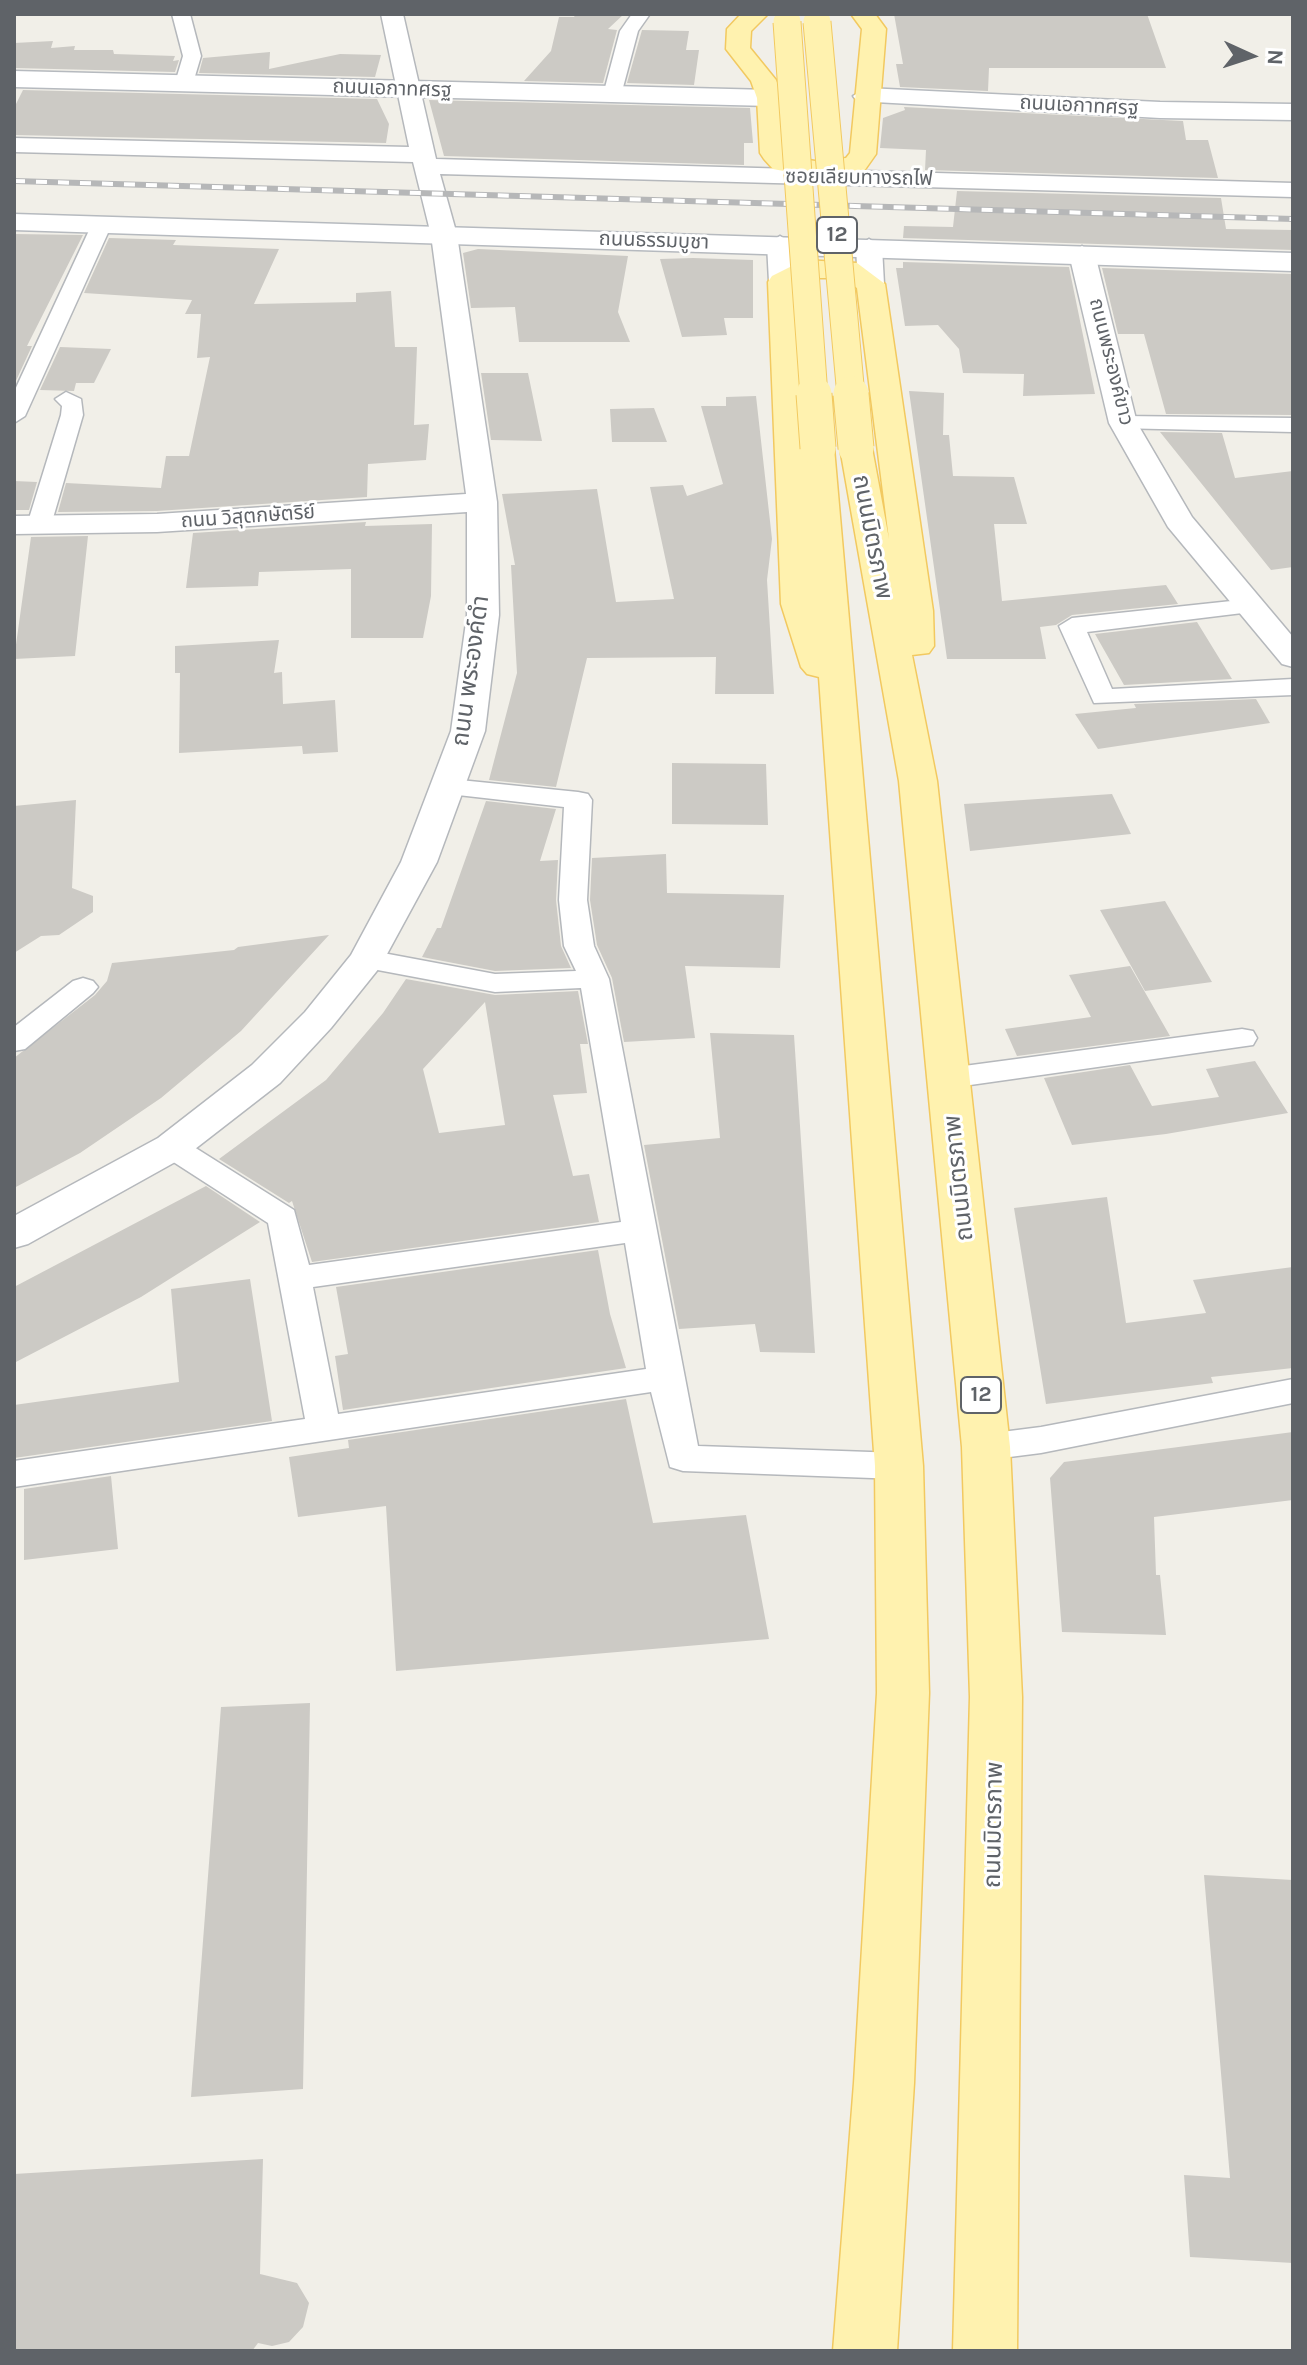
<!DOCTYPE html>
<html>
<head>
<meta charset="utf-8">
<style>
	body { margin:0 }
	#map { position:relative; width:1307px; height:2365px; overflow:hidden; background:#f1efe8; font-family:Karla,sans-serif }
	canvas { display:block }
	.frame { position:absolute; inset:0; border:16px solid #5f6368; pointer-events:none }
	.north { position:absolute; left:1211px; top:16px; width:80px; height:80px; -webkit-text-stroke:6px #fff; paint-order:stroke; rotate:93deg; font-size:22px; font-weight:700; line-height:32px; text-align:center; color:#5f6368 }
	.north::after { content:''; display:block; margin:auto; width:28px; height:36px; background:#5f6368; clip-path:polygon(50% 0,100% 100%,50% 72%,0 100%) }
</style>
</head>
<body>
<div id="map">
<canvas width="1307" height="2365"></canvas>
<div class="frame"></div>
<div class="north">N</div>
</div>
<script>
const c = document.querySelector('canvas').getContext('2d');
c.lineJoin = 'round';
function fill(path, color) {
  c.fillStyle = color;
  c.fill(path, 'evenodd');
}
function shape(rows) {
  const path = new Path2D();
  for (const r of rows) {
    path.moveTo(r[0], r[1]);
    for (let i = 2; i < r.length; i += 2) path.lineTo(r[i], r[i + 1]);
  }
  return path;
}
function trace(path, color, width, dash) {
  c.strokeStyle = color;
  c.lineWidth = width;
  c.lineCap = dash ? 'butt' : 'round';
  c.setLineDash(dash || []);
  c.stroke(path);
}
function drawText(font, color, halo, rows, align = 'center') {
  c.font = font + ' Karla,"Noto Sans Thai",sans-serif';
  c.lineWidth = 6;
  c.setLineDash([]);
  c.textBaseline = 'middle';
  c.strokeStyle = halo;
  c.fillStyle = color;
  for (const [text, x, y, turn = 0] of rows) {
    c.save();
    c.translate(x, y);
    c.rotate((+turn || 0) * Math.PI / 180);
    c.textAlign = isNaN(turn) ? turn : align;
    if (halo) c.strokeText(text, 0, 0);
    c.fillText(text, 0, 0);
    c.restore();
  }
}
fill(shape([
	[576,14,624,14,608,29,617,30,603,83,524,81,551,51,559,17,574,17],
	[894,14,1147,14,1166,68,989,68,988,91,900,87,896,64,903,64],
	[642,30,689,31,686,50,699,50,694,85,627,83],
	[53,41,51,48,75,46,74,50,113,50,114,54,175,56,173,61,179,60,175,72,14,68,14,43],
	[270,52,269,69,340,54,381,55,375,77,199,73,203,58],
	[23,90,377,99,389,124,386,143,14,135,14,108],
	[429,100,750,108,753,143,744,143,744,165,444,156],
	[904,107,1183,121,1186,140,1208,140,1218,178,925,170,926,150,880,148,883,118,905,110],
	[957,191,1221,198,1226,229,1293,230,1293,250,903,238,904,226,953,227],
	[14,234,83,235,27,346,32,346,14,385],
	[109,238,176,240,173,245,279,249,254,304,356,302,356,293,391,291,395,347,417,347,414,425,429,424,426,460,368,464,367,497,157,511,58,512,66,483,161,488,166,456,189,456,210,357,197,358,201,314,185,314,192,300,84,293],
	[478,249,628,256,618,312,630,342,519,342,515,307,471,308,463,253],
	[693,258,753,260,753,318,724,318,727,335,682,337,660,259],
	[903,262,1069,267,1095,394,1023,396,1024,374,963,373,959,349,938,325,905,326,896,268,903,268],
	[1102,268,1293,274,1293,415,1166,414,1144,334,1118,334],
	[60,347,111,349,94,383,76,383,74,391,40,390],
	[481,373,528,373,542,441,491,440],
	[909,391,944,393,943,435,949,435,953,476,1014,477,1027,524,994,524,1002,601,1166,585,1178,604,1072,615,1056,625,1040,627,1046,659,947,659],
	[756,396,772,539,767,580,774,694,715,694,716,657,587,658,556,787,489,780,517,673,511,565,515,565,502,494,597,489,616,602,674,599,650,487,683,485,687,496,723,484,701,406,726,406,726,397],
	[654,408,667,442,612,442,610,409],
	[1160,432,1222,433,1235,478,1293,471,1293,567,1271,570],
	[14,481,37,482,29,510,14,510],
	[366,522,365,526,432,524,431,596,423,638,351,638,351,569,259,572,258,586,186,588,193,533],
	[88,536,75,656,14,659,31,537],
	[1197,622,1232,679,1124,685,1095,634],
	[279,640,274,673,282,672,283,704,335,700,338,752,303,754,302,746,179,753,180,673,175,673,175,646],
	[1256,699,1270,723,1098,749,1075,714,1136,708,1134,704],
	[672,763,766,764,768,825,672,824],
	[1112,794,1131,834,970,851,964,804],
	[76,800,72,888,93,896,93,912,59,935,41,936,14,953,14,806],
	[486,801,556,809,540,861,558,860,556,900,561,946,571,968,495,971,422,957,437,928,441,928],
	[666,854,667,893,784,895,780,968,685,966,695,1038,624,1042,612,978,597,945,590,900,592,858],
	[1165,901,1212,982,1145,991,1100,910],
	[329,935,241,1031,161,1098,80,1153,14,1188,14,1058,95,995,107,981,112,963,234,950,238,947],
	[1130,966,1170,1036,1017,1056,1005,1029,1091,1017,1069,975],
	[406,979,495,995,578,991,588,1044,580,1044,587,1093,553,1095,573,1176,589,1174,599,1222,312,1262,292,1201,289,1203,219,1159,326,1080,383,1013],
	[485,1002,505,1125,439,1133,423,1069],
	[710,1033,794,1035,815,1353,760,1352,755,1324,679,1329,644,1145,720,1138],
	[1255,1061,1288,1113,1166,1134,1072,1145,1044,1078,1130,1065,1152,1106,1219,1097,1206,1069],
	[206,1186,260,1222,141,1297,14,1363,14,1287],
	[1107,1197,1126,1323,1206,1313,1193,1280,1293,1267,1293,1368,1211,1377,1213,1383,1046,1404,1014,1208],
	[598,1250,610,1314,626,1368,343,1410,335,1356,348,1354,336,1287],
	[250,1279,272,1421,14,1458,14,1405,179,1382,171,1289],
	[626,1399,653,1523,746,1515,769,1639,396,1671,386,1506,298,1517,289,1457,349,1448,348,1440],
	[1293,1432,1293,1500,1154,1517,1156,1575,1160,1575,1166,1635,1062,1632,1050,1478,1064,1462],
	[111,1476,118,1549,24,1560,24,1489],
	[310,1703,303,2089,191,2097,221,1707],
	[1204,1875,1293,1880,1293,2263,1190,2257,1184,2175,1230,2178],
	[263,2159,260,2274,297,2283,309,2303,303,2327,289,2342,272,2346,258,2343,252,2351,14,2351,14,2174]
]), '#cccac5');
const minor = shape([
	[172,14,190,14,201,56,193,83,184,89,175,83,183,56,172,14],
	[632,14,650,14,638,31,621,95,612,101,605,99,603,95,620,31,632,14],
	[102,218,112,224,25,416,14,423,14,392,92,224,102,218],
	[66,392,81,399,83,415,51,525,39,532,27,525,61,415,62,406,55,399,66,392],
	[1123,416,1293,418,1293,432,1115,428,1112,423,1115,418,1123,416],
	[1250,599,1259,601,1262,606,1259,611,1087,632,1112,689,1293,679,1293,695,1094,703,1059,626,1072,618,1250,599],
	[450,779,578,792,588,794,592,800,587,900,594,946,609,979,698,1446,899,1453,912,1457,917,1466,912,1475,899,1479,683,1471,670,1467,651,1392,14,1487,14,1461,305,1419,268,1223,161,1154,156,1147,161,1140,172,1137,183,1140,294,1210,309,1265,621,1222,581,988,495,992,367,968,357,965,352,959,357,953,367,950,495,974,576,971,564,946,559,900,564,807,440,793,436,787,440,781,450,779],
	[625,1243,646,1369,338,1414,313,1287,625,1243],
	[83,978,93,981,98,987,93,993,25,1049,14,1051,14,1027,73,981,83,978],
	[1242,1029,1253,1031,1257,1038,1253,1045,949,1088,938,1085,934,1078,938,1071,949,1068,1242,1029],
	[1293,1379,1293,1403,1041,1453,986,1460,974,1456,968,1447,974,1438,986,1434,1041,1427,1293,1379]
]);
const tertiary = shape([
	[381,14,403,14,436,159,1293,183,1293,197,440,174,457,235,497,502,499,615,485,731,437,862,380,967,331,1028,280,1083,186,1156,28,1244,14,1248,14,1216,158,1138,252,1065,305,1012,351,955,401,862,451,731,467,615,467,512,157,532,14,534,14,516,157,514,466,494,431,235,413,162,14,152,14,138,409,147,381,14],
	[780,236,793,244,795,282,782,290,769,282,767,244,780,236],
	[869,239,882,247,884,284,871,292,858,284,856,247,869,239],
	[1082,246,1095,254,1137,423,1192,517,1293,637,1293,667,1282,664,1168,527,1109,423,1069,254,1082,246]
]);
const secondary = shape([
	[14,71,770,90,783,98,770,106,14,87,14,71],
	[866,88,1160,102,1293,104,1293,120,1160,118,857,101,853,96,866,88],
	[14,214,1293,253,1293,271,14,230,14,214]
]);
const primary = shape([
	[741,14,768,14,751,31,750,48,776,80,783,98,786,152,791,157,815,161,846,158,850,153,862,29,851,14,875,14,886,29,876,154,864,171,815,177,773,169,764,159,760,153,757,98,751,81,726,49,727,29,741,14],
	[804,260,857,263,885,284,933,611,934,646,929,653,912,655,937,781,1010,1447,1022,1697,1017,2351,953,2351,970,1697,962,1447,899,781,840,448,845,441,856,439,867,441,872,448,889,539,857,288,841,278,810,278,797,285,806,443,818,439,829,441,834,448,923,1466,929,1693,914,2083,897,2351,833,2351,854,2083,877,1693,875,1466,819,677,807,674,801,667,781,604,768,282,772,276,804,260]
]);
trace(minor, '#b5b8bc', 3);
trace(tertiary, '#b5b8bc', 3);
trace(secondary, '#b6babf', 3);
trace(primary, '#f2c960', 3);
fill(minor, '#fff');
fill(tertiary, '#fff');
fill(secondary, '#fff');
fill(primary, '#fff2af');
const rail = shape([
	[14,181,1293,219]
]);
trace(rail, '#b6b7b8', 6);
trace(rail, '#fff', 4, [11]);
const primaryBridgeFar1 = shape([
	[787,22,814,396],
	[817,22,851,396]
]);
const primaryBridge = shape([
	[814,394,818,448],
	[851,394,856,448]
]);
trace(primaryBridgeFar1, '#f2c960', 29, []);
trace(primaryBridge, '#f2c960', 37, []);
trace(primaryBridgeFar1, '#fff2af', 27);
trace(primaryBridge, '#fff2af', 35);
drawText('20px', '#5f6368', '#fff', [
	["ถนนเอกาทศรฐ",392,89,2],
	["ถนนเอกาทศรฐ",1079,106,3],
	["ซอยเลียบทางรถไฟ",859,178,1],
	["ถนนธรรมบูชา",654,241,2],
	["ถนนพระองค์ขาว",1111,362,76],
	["ถนน วิสุตกษัตริย์",248,517,-4]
]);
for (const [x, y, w] of [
	[837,235,40],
	[981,1395,40]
]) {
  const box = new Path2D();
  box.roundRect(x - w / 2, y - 18, w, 36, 6);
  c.fillStyle = '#fff';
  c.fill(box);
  trace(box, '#5f6368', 2);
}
drawText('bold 22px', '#5f6368', null, [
	["12",837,235],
	["12",981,1395]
]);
drawText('24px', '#5f6368', '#fff', [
	["ถนนมิตรภาพ",872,537,79],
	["ถนน พระองค์ดำ",471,671,-82],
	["ถนนมิตรภาพ",959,1178,-96],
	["ถนนมิตรภาพ",994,1825,-89]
]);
</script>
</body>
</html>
